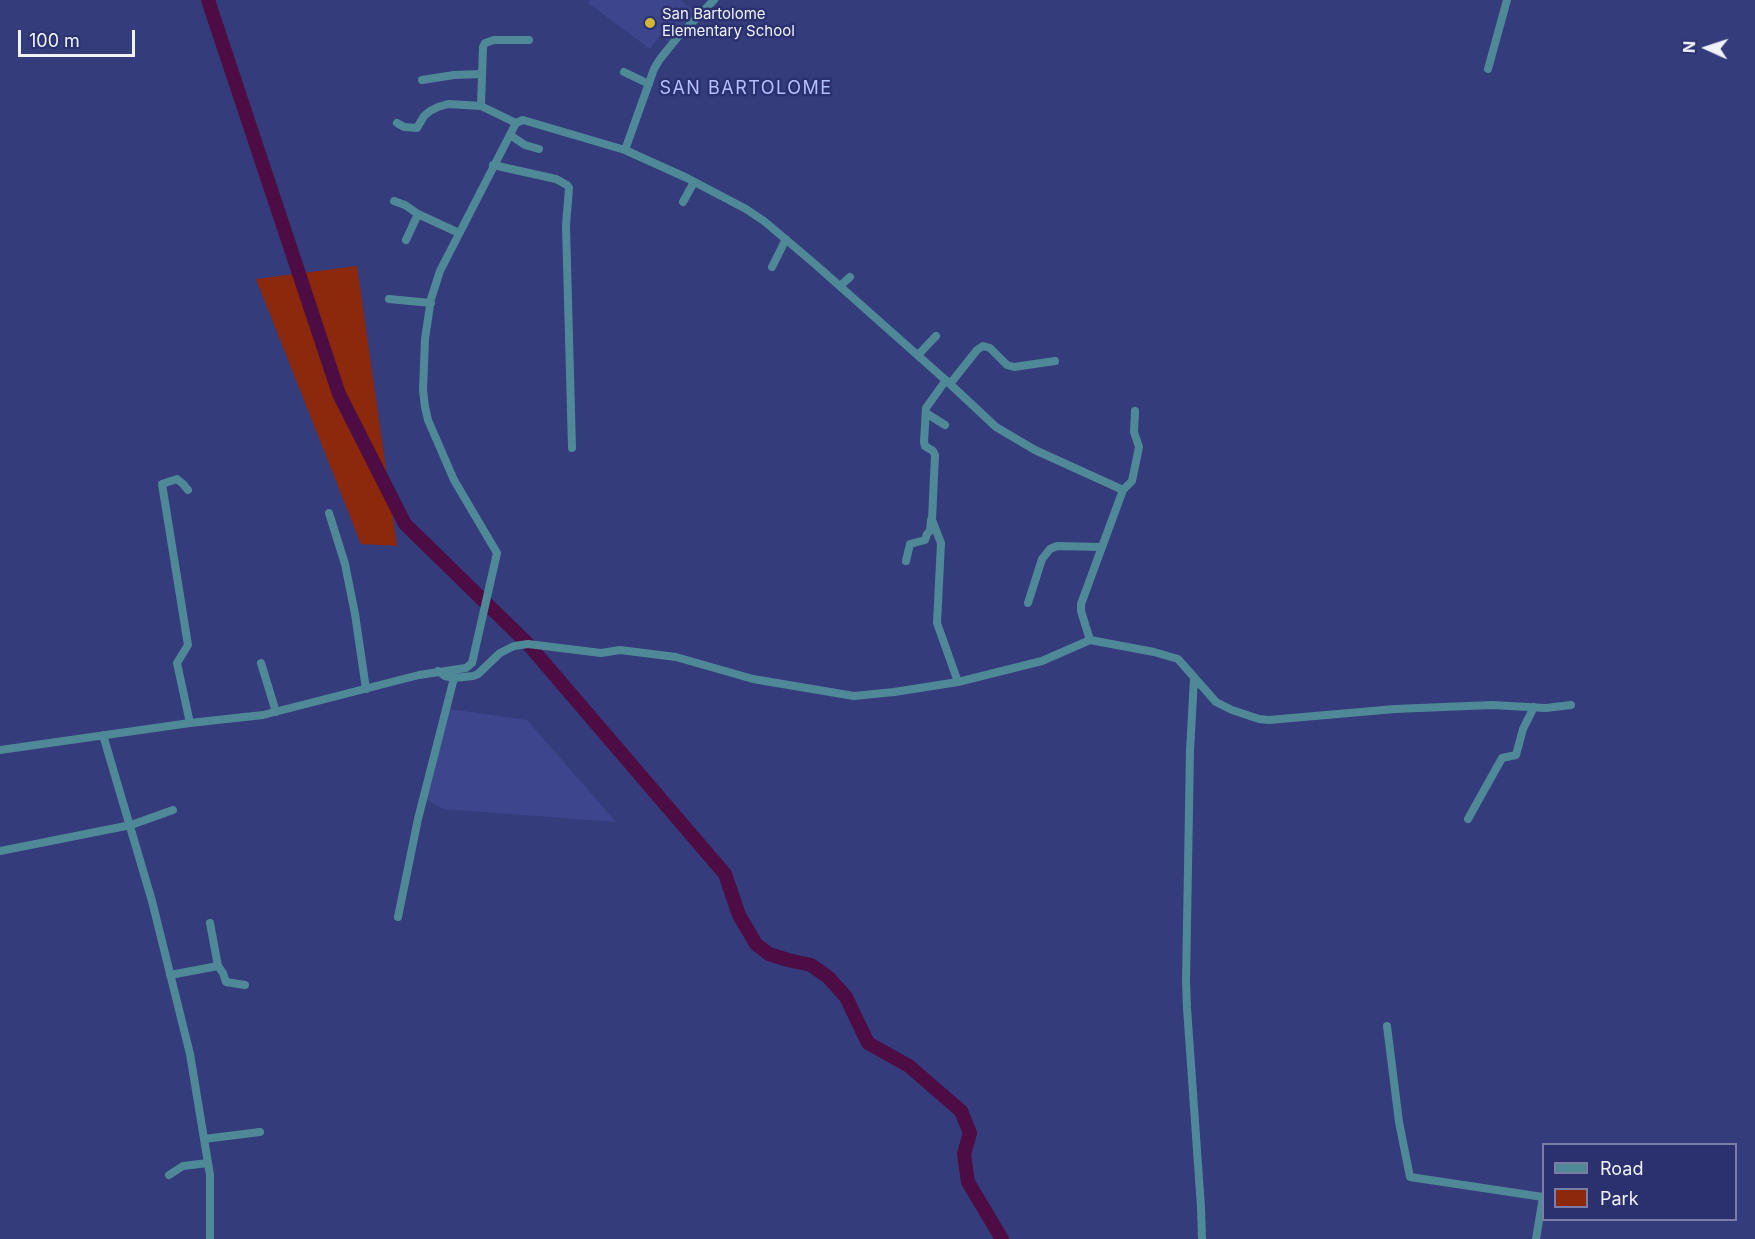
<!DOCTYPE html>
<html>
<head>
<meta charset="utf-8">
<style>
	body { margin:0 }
	#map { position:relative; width:1755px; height:1239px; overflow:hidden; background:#353c7c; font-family:Inter,sans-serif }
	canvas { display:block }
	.legend { position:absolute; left:1542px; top:1143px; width:195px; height:78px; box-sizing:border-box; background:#2b316f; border:2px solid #7a7ea7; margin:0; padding:8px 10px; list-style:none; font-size:18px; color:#f0f2fa }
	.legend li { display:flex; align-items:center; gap:12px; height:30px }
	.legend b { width:30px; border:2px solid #7a7ea7 }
	.north { position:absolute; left:1677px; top:18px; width:60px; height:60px; -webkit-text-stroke:4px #2b316f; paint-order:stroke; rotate:273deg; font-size:16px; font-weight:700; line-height:24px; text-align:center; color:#f0f2fa }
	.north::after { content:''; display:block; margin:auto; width:21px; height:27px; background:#f0f2fa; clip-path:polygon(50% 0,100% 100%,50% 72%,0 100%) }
	.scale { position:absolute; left:18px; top:30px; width:117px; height:27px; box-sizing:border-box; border:3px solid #f0f2fa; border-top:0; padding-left:8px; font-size:18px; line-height:21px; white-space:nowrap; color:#f0f2fa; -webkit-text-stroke:4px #2b316f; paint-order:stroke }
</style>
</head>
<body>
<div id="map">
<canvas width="1755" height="1239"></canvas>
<ul class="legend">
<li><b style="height:8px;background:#4f8997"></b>Road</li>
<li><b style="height:16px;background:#8c280b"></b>Park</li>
</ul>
<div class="north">N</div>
<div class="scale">100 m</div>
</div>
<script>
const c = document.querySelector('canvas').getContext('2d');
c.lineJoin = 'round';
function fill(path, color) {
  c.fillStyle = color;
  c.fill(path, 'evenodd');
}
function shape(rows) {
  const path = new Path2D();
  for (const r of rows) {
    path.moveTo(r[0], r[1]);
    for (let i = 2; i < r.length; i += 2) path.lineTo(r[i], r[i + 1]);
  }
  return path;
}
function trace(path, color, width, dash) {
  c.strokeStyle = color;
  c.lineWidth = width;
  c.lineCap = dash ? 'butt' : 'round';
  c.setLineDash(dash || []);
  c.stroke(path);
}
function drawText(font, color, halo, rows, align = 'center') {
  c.font = font + ' Inter,sans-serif';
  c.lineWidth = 5;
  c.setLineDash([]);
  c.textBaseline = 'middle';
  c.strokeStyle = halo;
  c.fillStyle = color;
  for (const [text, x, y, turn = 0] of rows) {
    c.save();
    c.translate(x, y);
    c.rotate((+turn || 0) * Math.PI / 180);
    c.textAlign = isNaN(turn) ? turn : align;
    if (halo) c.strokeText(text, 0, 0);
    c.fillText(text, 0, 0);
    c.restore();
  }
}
fill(shape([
	[590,0,681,0,695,12,668,42,660,35,650,49,588,3],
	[449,709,527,720,616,822,443,809,425,799]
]), '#3d458c');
fill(shape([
	[357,266,397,546,361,544,256,279]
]), '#8c280b');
trace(shape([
	[208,0,339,394,405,524,528,644,725,874,739,915,756,944,769,954,788,960,811,965,828,977,846,997,868,1043,909,1066,961,1111,970,1133,964,1154,968,1182,1002,1239]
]), '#4d0c43', 14);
trace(shape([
	[1488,69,1507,0],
	[624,72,649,84],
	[422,80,454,75,482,74],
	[397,123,404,127,417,128,424,116,430,111,438,107,448,104,481,106],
	[516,123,481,106,483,47,485,43,494,40,529,40],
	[510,135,525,145,539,149],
	[625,150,654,69,660,59,677,38,714,0],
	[493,165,556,179,567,185,569,188,566,226,572,448],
	[394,201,405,205,418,214,459,233],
	[683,202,694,182],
	[406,240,418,214],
	[772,267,786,239],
	[840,286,850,277],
	[389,299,431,303],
	[918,355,936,336],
	[946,380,926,408,924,442,925,446,933,451,935,455,932,520,941,543,937,623,958,682],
	[950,384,977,350,983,346,990,348,1007,365,1014,367,1055,361],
	[926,413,945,425],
	[188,490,183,484,177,479,162,484,188,645,177,663,190,723],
	[1123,490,1132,481,1139,447,1134,432,1135,411],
	[329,513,345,564,355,614,366,689],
	[906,561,910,544,925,540,927,534,930,531,931,520],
	[1028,603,1042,559,1050,549,1057,546,1101,547],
	[261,663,276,712],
	[438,671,445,676,454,678,473,676,478,674,500,653,514,646,528,644,601,653,620,650,676,657,753,679,854,696,894,692,958,682,1042,661,1090,640,1154,652,1178,659,1216,702,1232,710,1259,719,1269,720,1395,709,1492,705,1546,708,1571,705],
	[1194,678,1190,751,1186,982,1187,1008,1201,1207,1202,1239],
	[103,735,152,901,190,1054,210,1175,210,1239],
	[0,750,190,723,263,715,419,675,466,668,472,663,497,553,454,480,428,420,425,407,423,390,425,339,431,299,440,271,516,123,523,120,625,150,687,178,746,209,764,221,816,265,950,384,996,427,1035,450,1123,490,1081,604,1081,611,1090,640],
	[1468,819,1502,758,1516,755,1523,729,1534,707],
	[0,851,131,825,173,810],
	[398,917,418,819,454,678],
	[218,966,223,973,226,982,245,985],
	[170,975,218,966,210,923],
	[1387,1026,1399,1122,1410,1177,1543,1197,1536,1239],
	[204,1139,260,1132],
	[169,1175,183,1166,208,1163]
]), '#4f8997', 8);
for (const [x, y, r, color] of [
	[650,23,6,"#d4b635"]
]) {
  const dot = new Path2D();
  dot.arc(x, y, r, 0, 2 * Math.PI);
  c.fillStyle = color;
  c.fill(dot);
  trace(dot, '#2b316f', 2);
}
drawText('15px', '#f0f2fa', '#2b316f', [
	["San Bartolome",662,14],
	["Elementary School",662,31]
], 'left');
c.letterSpacing = '1.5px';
drawText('18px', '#b4c0fb', '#2b316f', [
	["SAN BARTOLOME",746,89]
]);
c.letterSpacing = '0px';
</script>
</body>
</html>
